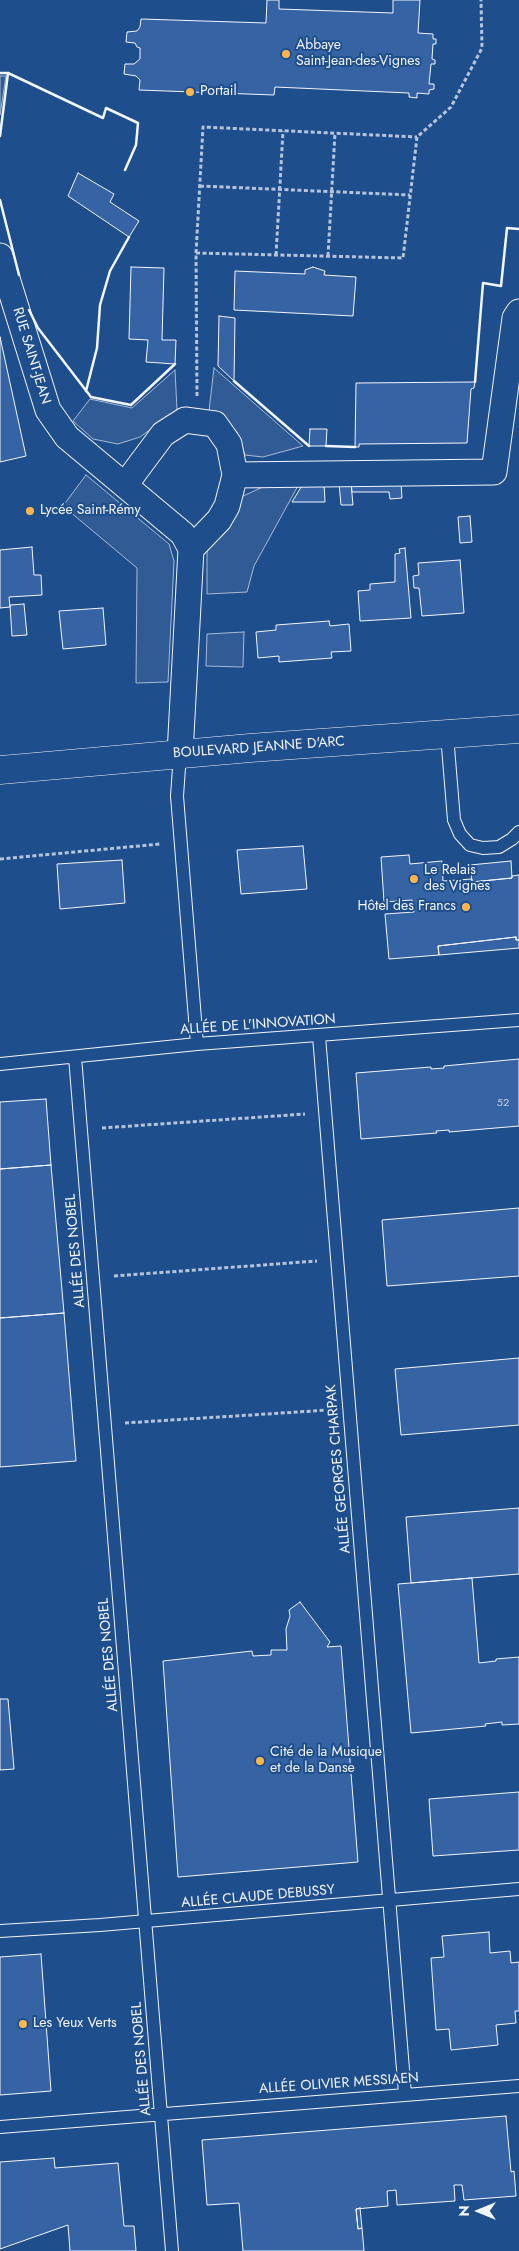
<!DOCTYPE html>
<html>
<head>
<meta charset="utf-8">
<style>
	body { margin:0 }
	#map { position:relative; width:519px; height:2251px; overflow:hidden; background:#1f4e8c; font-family:Jost,sans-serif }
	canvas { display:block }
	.north { position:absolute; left:454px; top:2186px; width:50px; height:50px; -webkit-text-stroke:4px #1f4e8c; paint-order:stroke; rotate:270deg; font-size:14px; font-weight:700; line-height:20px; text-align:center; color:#f2f6ff }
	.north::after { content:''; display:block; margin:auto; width:18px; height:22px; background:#f2f6ff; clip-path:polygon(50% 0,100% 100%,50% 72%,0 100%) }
</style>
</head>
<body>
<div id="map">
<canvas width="519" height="2251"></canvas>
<div class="north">N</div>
</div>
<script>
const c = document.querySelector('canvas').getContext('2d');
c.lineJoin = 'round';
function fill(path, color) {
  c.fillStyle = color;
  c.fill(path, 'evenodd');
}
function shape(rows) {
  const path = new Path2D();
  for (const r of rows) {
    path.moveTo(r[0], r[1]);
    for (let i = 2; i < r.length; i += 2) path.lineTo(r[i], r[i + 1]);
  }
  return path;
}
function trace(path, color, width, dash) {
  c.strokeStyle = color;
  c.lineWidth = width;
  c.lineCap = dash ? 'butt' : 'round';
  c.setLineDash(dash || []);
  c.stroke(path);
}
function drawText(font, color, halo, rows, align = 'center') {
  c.font = font + ' Jost,sans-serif';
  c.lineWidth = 4;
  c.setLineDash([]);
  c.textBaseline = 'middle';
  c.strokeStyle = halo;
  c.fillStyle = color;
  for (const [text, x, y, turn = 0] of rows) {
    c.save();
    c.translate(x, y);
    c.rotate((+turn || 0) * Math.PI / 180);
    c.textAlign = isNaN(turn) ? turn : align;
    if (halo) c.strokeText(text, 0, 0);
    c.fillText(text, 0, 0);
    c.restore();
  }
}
const parking = shape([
	[0,76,6,76,0,115,0,76],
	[214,368,303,446,263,457,245,455,237,432,223,417,209,411,214,368],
	[175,370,177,410,140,437,118,444,93,439,73,421,90,399,132,408,175,370],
	[86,475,169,544,174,561,168,682,136,683,137,568,63,506,86,475],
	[299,484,254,566,247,592,207,594,207,550,239,498,267,485,299,484],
	[244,632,243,667,206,666,207,634,244,632]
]);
fill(parking, '#305b95');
trace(parking, '#a8bbd7', 1);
const building = shape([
	[267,0,279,0,279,9,393,13,393,0,420,0,418,33,433,34,433,39,436,39,436,44,433,44,432,59,435,60,435,64,431,64,429,84,434,84,434,89,429,90,429,94,417,93,417,98,409,97,409,93,275,87,274,95,139,90,140,80,136,76,124,74,125,64,134,64,140,59,140,48,137,47,135,43,126,42,127,32,137,31,140,27,141,19,266,23,267,0],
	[78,173,114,194,110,202,139,221,129,237,68,196,78,173],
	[131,267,164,268,162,340,176,340,175,364,146,362,148,340,129,339,131,267],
	[313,267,325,271,324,275,356,277,353,316,234,310,235,271,305,274,305,270,313,267],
	[219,316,235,318,234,381,218,366,219,316],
	[0,337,26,456,0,462,0,337],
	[475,382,474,388,471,389,467,443,359,444,359,447,355,447,356,383,475,382],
	[310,429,327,429,326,446,309,446,310,429],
	[324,483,325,502,292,502,303,484,324,483],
	[339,483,351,483,353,505,341,505,339,483],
	[351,483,401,483,402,498,390,499,389,492,352,492,351,483],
	[470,516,472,542,460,543,458,517,470,516],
	[32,547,34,575,41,575,42,595,9,597,10,607,0,608,0,550,32,547],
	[405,548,411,618,360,621,358,591,370,590,370,584,395,582,395,554,400,553,399,549,405,548],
	[460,560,464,613,422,616,419,588,414,588,413,576,419,575,418,563,460,560],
	[24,604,27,635,12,636,10,605,24,604],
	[103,608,106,645,63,649,59,611,103,608],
	[329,621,330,626,349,624,351,651,331,652,332,658,279,662,279,656,258,658,256,632,276,630,276,625,329,621],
	[303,846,307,889,241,894,237,850,303,846],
	[409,855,410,864,442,861,443,881,472,879,472,882,512,878,512,876,519,875,519,940,516,940,516,937,438,946,439,955,389,959,385,914,414,912,412,900,384,902,381,857,409,855],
	[122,860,125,903,60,909,57,864,122,860],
	[511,861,512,878,472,882,470,865,511,861],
	[516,937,516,940,519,940,519,948,439,955,438,946,516,937],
	[519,1059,519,1126,449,1132,449,1130,436,1131,437,1133,361,1139,356,1073,431,1067,431,1069,444,1068,444,1066,519,1059],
	[46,1099,51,1165,0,1169,0,1102,46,1099],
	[51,1165,64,1313,0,1318,0,1169,51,1165],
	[519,1208,519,1276,387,1286,382,1220,519,1208],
	[64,1313,76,1461,0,1467,0,1318,64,1313],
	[519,1358,519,1425,401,1435,395,1369,519,1358],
	[519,1508,519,1574,411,1583,406,1517,519,1508],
	[472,1578,479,1663,496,1661,496,1659,519,1657,519,1724,502,1725,502,1722,485,1724,486,1726,411,1733,398,1584,472,1578],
	[300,1602,330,1642,327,1647,341,1646,358,1862,178,1877,163,1661,252,1651,253,1656,271,1655,271,1650,287,1650,286,1629,290,1616,289,1610,300,1602],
	[0,1699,8,1699,14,1769,0,1770,0,1699],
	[519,1792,519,1850,433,1856,429,1799,519,1792],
	[489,1932,490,1953,510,1951,511,1963,519,1962,519,2011,515,2011,516,2023,496,2025,498,2045,451,2050,449,2029,436,2030,431,1958,444,1957,442,1936,489,1932],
	[41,1954,51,2091,0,2095,0,1957,41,1954],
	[506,2116,511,2172,514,2171,516,2196,464,2200,462,2185,454,2185,455,2201,397,2205,396,2190,387,2191,388,2206,356,2209,358,2229,362,2228,364,2251,243,2251,239,2203,207,2205,202,2140,506,2116],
	[54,2158,55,2168,118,2163,124,2226,134,2226,136,2251,70,2251,68,2225,0,2249,0,2162,54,2158],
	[360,2208,362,2228,358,2229,356,2209,360,2208]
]);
fill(building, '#3563a3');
trace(building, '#f2f6ff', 1);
const service = shape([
	[447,735,454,820,460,834,470,845,483,848,499,847,512,839,519,832],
	[180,754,177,796,197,1044],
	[319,1036,405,2094],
	[75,1057,172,2251],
	[0,1064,197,1044,519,1020],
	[0,1931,100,1925,519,1889],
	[0,2127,519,2086]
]);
const minor = shape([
	[0,256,48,410,67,437,183,534,191,549,180,754],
	[235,475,494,472,515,318,519,312],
	[125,485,163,434,185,420,215,424,229,444,235,475,227,506,219,520,191,549]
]);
const tertiary = shape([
	[0,770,250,748,519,729]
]);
trace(service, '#f2f6ff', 14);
trace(minor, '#f2f6ff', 27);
trace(tertiary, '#f2f6ff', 29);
trace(shape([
	[200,186,410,195],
	[196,253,203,127,417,137],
	[276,255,283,131],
	[328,256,335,133],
	[197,396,196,253,403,258,417,137,451,107,482,48,481,0],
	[0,859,160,844],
	[102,1128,305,1114],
	[114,1276,317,1261],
	[125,1423,329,1410]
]), '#b3c4dc', 3, [4, 2.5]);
trace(service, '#1f4e8c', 12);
trace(minor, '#1f4e8c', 25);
trace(tertiary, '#1f4e8c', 28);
trace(shape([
	[0,73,8,73,0,136],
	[8,73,103,118,106,108,138,123,136,145,125,170],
	[0,200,19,275],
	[29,310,38,328,91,397,131,405,175,364],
	[234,381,309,446],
	[475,382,483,283,501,286,507,228,519,229],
	[86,391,97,348,100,305,110,271,129,237],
	[326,446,355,447]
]), '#f2f6ff', 2.5);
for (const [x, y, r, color] of [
	[286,54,5,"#ffb74d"],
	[190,92,5,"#ffb74d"],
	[30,511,5,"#ffb74d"],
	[414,879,5,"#ffb74d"],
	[466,907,5,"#ffb74d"],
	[260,1761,5,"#ffb74d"],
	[23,2024,5,"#ffb74d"]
]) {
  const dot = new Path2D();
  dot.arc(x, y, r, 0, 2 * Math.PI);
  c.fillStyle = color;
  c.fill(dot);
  trace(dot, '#1f4e8c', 2);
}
drawText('11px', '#c3d1e8', null, [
	["52",503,1103]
]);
drawText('14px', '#f2f6ff', '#1f4e8c', [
	["Abbaye",296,46],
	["Saint-Jean-des-Vignes",296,62],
	["Portail",200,92],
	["Lycée Saint-Rémy",40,511],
	["Le Relais",424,871],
	["des Vignes",424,887],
	["Hôtel des Francs",456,907,"right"],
	["Cité de la Musique",270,1753],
	["et de la Danse",270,1769],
	["Les Yeux Verts",33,2024]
], 'left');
drawText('14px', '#f2f6ff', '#1f4e8c', [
	["RUE SAINT-JEAN",31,356,73],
	["BOULEVARD JEANNE D'ARC",259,748,-4],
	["ALLÉE DE L'INNOVATION",258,1025,-4],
	["ALLÉE DES NOBEL",76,1251,-95],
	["ALLÉE GEORGES CHARPAK",339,1469,-95],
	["ALLÉE DES NOBEL",109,1655,-95],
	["ALLÉE CLAUDE DEBUSSY",258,1897,-5],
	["ALLÉE DES NOBEL",142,2059,-95],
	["ALLÉE OLIVIER MESSIAEN",339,2084,-4]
]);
</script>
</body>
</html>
